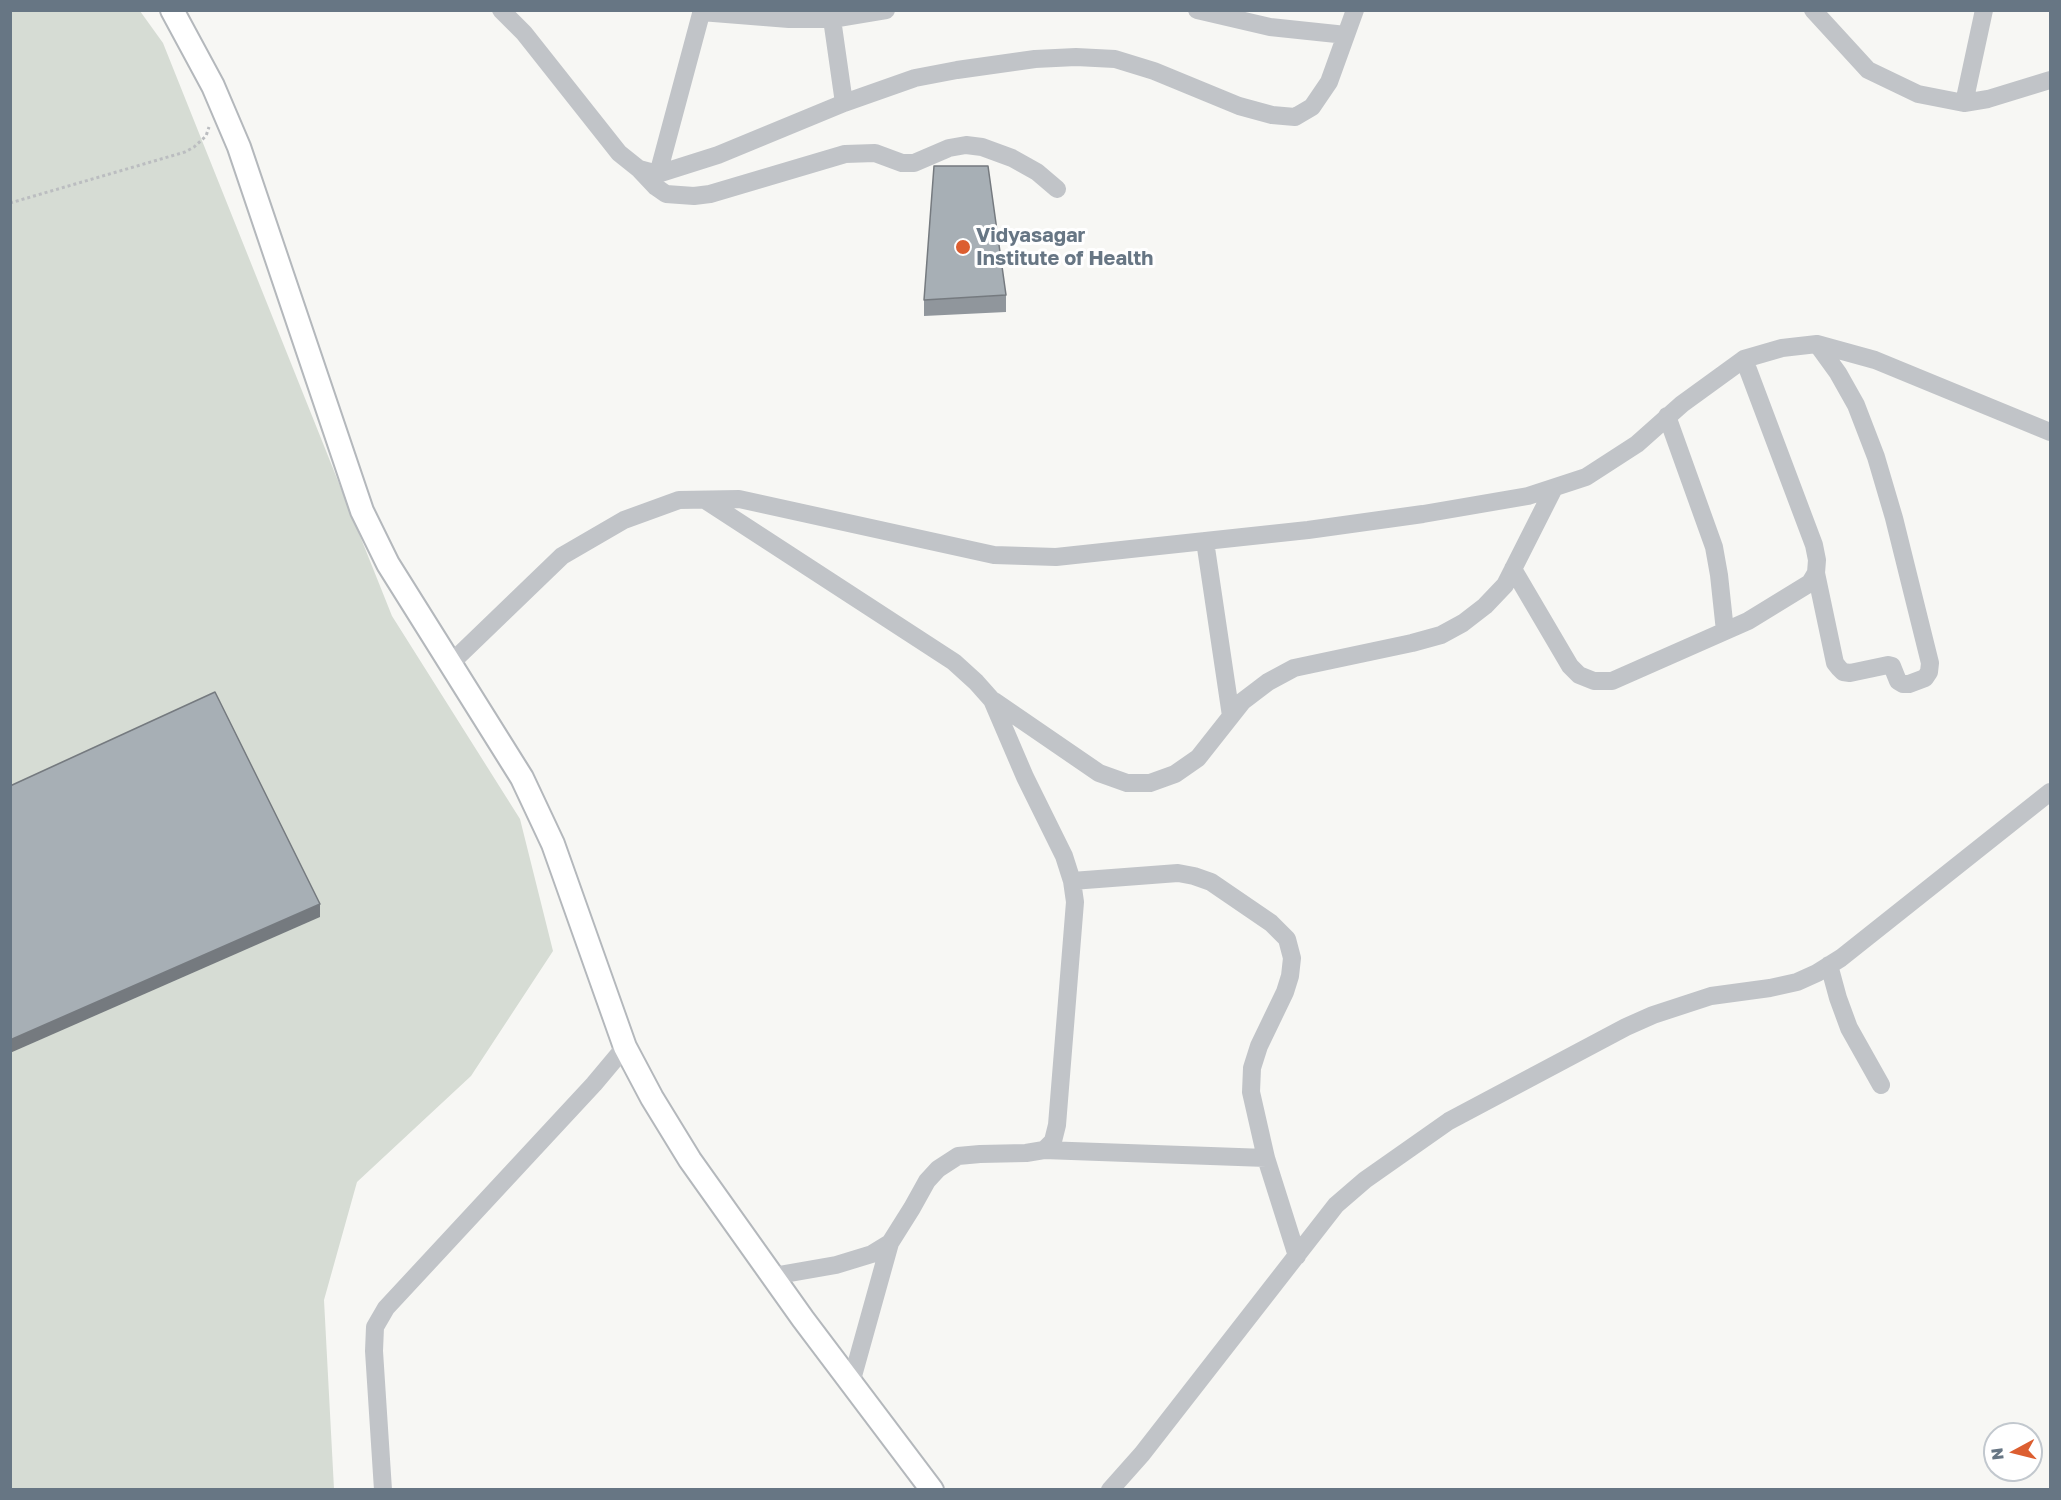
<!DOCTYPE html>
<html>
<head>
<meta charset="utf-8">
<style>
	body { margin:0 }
	#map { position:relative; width:2061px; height:1500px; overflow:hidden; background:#f7f7f4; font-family:"Golos Text",sans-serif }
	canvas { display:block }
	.frame { position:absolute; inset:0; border:12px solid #677684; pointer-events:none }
	.north { position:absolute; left:1983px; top:1422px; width:60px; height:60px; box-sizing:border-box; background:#fff; border:2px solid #c2c8ce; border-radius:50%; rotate:263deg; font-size:16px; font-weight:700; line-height:24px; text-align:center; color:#677684 }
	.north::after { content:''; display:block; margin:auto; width:21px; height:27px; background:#dc5e30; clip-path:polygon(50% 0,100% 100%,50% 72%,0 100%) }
</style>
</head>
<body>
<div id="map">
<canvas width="2061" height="1500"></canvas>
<div class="frame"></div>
<div class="north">N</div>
</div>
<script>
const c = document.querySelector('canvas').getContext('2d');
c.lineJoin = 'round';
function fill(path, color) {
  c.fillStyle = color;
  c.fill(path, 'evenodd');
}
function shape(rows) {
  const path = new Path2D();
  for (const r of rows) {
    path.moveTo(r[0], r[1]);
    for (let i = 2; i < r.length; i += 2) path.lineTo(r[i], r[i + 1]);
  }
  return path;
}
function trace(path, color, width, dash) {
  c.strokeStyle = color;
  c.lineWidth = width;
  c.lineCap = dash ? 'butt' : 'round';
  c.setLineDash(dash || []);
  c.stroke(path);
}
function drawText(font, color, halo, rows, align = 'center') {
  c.font = font + ' "Golos Text",sans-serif';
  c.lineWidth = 6;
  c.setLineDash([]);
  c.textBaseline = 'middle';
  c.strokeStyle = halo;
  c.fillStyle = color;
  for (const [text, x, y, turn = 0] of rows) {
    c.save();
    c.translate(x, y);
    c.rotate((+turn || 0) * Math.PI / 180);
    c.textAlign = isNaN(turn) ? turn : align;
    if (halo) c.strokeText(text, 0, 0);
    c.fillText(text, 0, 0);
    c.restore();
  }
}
fill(shape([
	[10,11,140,11,163,43,392,616,520,819,553,951,471,1076,357,1182,324,1300,334,1489,11,1489]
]), '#d6dcd4');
const major = shape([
	[172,10,213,86,239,147,362,511,388,564,522,778,553,844,625,1047,652,1098,690,1160,803,1319,932,1490]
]);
trace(major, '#b4b8bc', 26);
trace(shape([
	[10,203,185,152,194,147,206,136,209,127]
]), '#bbbdc0', 3, [3, 3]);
trace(shape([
	[501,10,524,33,619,153,639,169,658,174,718,155,844,103,915,78,957,70,1035,59,1076,57,1115,59,1154,71,1239,106,1272,115,1295,117,1312,107,1329,82,1355,10],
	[833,10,832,19,844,103],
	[1197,10,1270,27,1346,35],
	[1813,10,1868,70,1918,94,1964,103,1988,99,2050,80],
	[701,12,789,19,832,19,886,10],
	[1964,103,1984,10],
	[640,170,656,187,666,194,694,196,710,194,845,154,875,153,902,163,914,163,949,148,966,145,982,147,1012,158,1037,172,1057,189],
	[658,174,702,10],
	[1667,416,1714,547,1719,575,1725,631],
	[705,500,954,662,976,682,992,700,1025,777,1064,856,1072,881,1075,902,1057,1125,1053,1141,1044,1150,1026,1153,980,1154,958,1156,938,1169,927,1181,912,1208,890,1243,872,1254,836,1265,773,1276],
	[1205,541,1231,716],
	[1513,569,1570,666,1579,675,1594,681,1612,681,1748,621,1810,583,1816,573,1817,560,1814,545,1744,359],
	[1816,573,1835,663,1839,668,1843,672,1850,673,1888,665,1892,666,1898,681,1903,684,1909,684,1925,678,1929,672,1930,663,1894,518,1876,457,1856,405,1838,373,1817,344],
	[451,663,562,556,624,520,679,500,739,499,994,555,1056,557,1308,530,1423,514,1528,496,1586,477,1637,444,1682,404,1744,359,1782,348,1817,344,1875,360,2050,432],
	[994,701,1099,773,1127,783,1150,783,1175,774,1198,758,1243,701,1268,682,1294,668,1412,643,1441,635,1463,623,1485,606,1505,585,1554,488],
	[1072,881,1178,873,1194,876,1211,882,1271,923,1287,939,1292,958,1290,976,1285,992,1259,1046,1252,1068,1251,1092,1266,1158,1297,1256],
	[1829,965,1838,998,1849,1028,1881,1085],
	[1044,1150,1266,1158],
	[851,1383,890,1243],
	[383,1490,374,1351,375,1327,386,1308,594,1084,625,1047],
	[1110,1490,1142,1454,1336,1205,1365,1180,1449,1121,1626,1027,1653,1015,1711,996,1770,988,1797,982,1817,973,1841,958,2050,792]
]), '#c1c4c8', 18);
trace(major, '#fff', 22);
fill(shape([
	[1006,295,1006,312,924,316,924,300]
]), '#90969c');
fill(shape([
	[320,904,320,917,10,1053,10,1040]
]), '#757a7f');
const building = shape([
	[934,166,988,166,1006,295,924,300,934,166],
	[215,692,320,904,10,1040,10,786,215,692]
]);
fill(building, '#a7afb5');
trace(building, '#757a7f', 1.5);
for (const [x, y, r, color] of [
	[963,247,8,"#dc5e30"]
]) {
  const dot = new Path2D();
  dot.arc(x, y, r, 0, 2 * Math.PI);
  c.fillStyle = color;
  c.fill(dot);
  trace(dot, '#fff', 2);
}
drawText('bold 20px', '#677684', '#fff', [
	["Vidyasagar",976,236],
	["Institute of Health",976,259]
], 'left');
</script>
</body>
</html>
